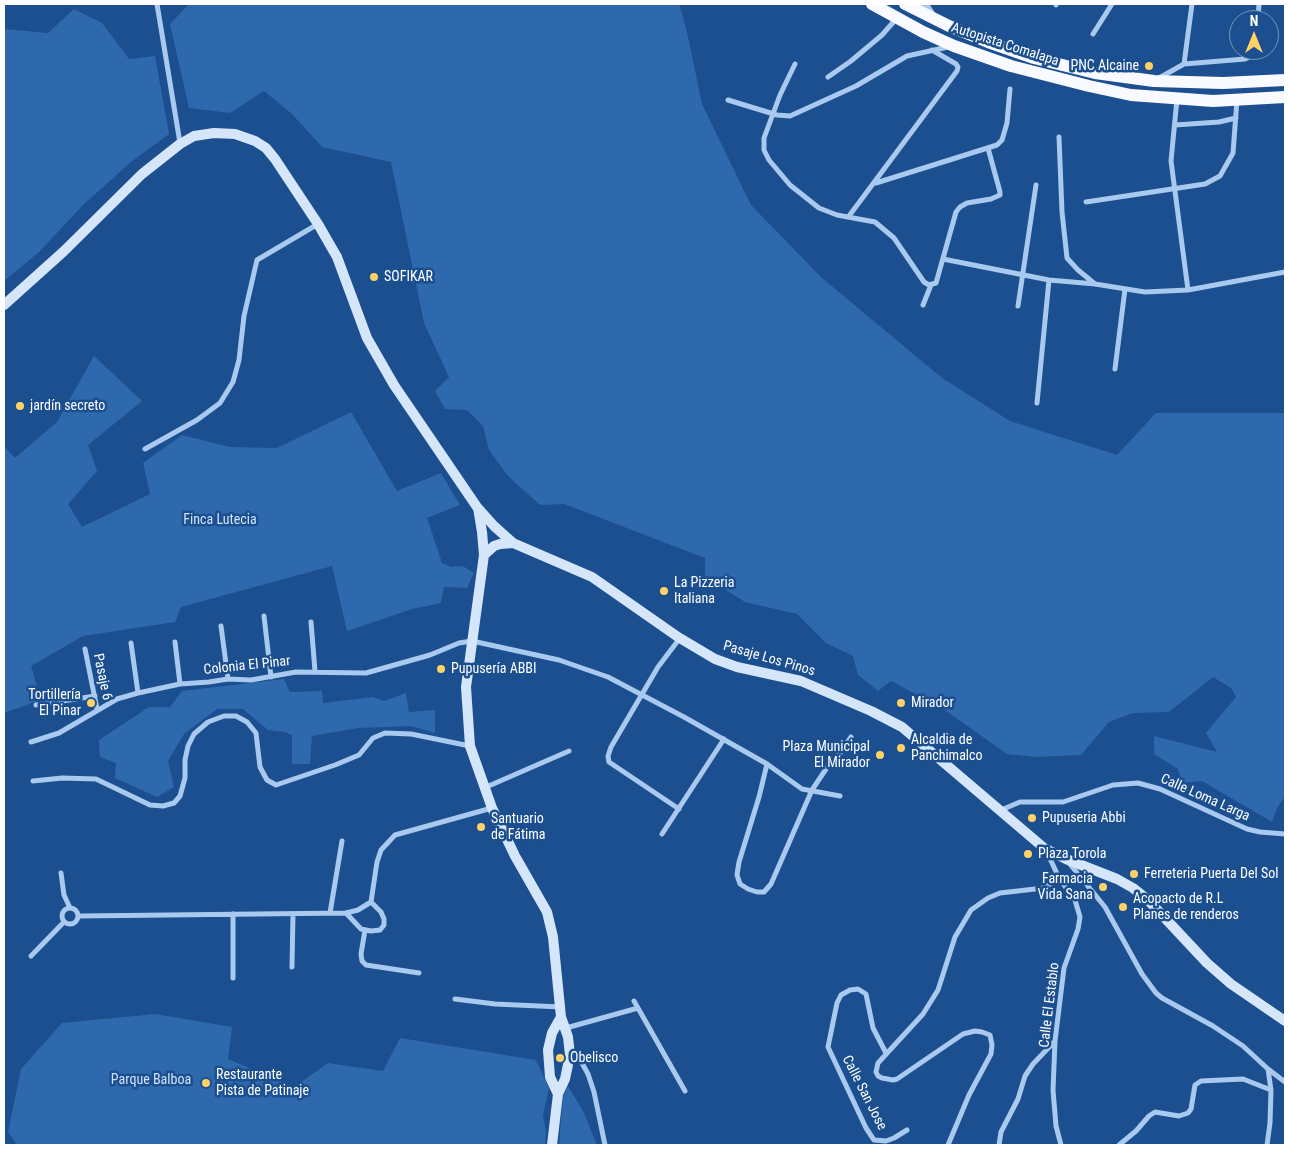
<!DOCTYPE html>
<html>
<head>
<meta charset="utf-8">
<style>
	body { margin:0 }
	#map { position:relative; width:1289px; height:1149px; overflow:hidden; background:#1b4f8f; font-family:"Roboto Condensed",sans-serif }
	canvas { display:block }
	.frame { position:absolute; inset:0; border:5px solid #fff; pointer-events:none }
	.north { position:absolute; left:1229px; top:10px; width:50px; height:50px; box-sizing:border-box; background:#1b4f8f; border:1px solid #7695bc; border-radius:50%; rotate:0deg; font-size:14px; font-weight:700; line-height:20px; text-align:center; color:#fff }
	.north::after { content:''; display:block; margin:auto; width:18px; height:22px; background:#ffd166; clip-path:polygon(50% 0,100% 100%,50% 72%,0 100%) }
</style>
</head>
<body>
<div id="map">
<canvas width="1289" height="1149"></canvas>
<div class="frame"></div>
<div class="north">N</div>
</div>
<script>
const c = document.querySelector('canvas').getContext('2d');
c.lineJoin = 'round';
function fill(path, color) {
  c.fillStyle = color;
  c.fill(path, 'evenodd');
}
function shape(rows) {
  const path = new Path2D();
  for (const r of rows) {
    if (r.length === 3) {
      path.moveTo(r[0] + r[2], r[1]);
      path.arc(r[0], r[1], r[2], 0, 2 * Math.PI);
      continue;
    }
    path.moveTo(r[0], r[1]);
    for (let i = 2; i < r.length; i += 2) path.lineTo(r[i], r[i + 1]);
  }
  return path;
}
function trace(path, color, width, dash) {
  c.strokeStyle = color;
  c.lineWidth = width;
  c.lineCap = dash ? 'butt' : 'round';
  c.setLineDash(dash || []);
  c.stroke(path);
}
function drawText(font, color, halo, rows, align = 'center') {
  c.font = font + ' "Roboto Condensed",sans-serif';
  c.lineWidth = 5;
  c.setLineDash([]);
  c.textBaseline = 'middle';
  c.strokeStyle = halo;
  c.fillStyle = color;
  for (const [text, x, y, turn = 0] of rows) {
    c.save();
    c.translate(x, y);
    c.rotate((+turn || 0) * Math.PI / 180);
    c.textAlign = isNaN(turn) ? turn : align;
    if (halo) c.strokeText(text, 0, 0);
    c.fillText(text, 0, 0);
    c.restore();
  }
}
fill(shape([
	[189,4,679,4,687,32,702,104,751,205,822,278,942,378,1010,421,1117,455,1156,413,1285,413,1285,796,1277,808,1272,822,1202,781,1182,783,1178,769,1154,754,1154,736,1217,752,1206,733,1236,697,1231,688,1213,677,1169,712,1133,713,1109,722,1081,755,1036,757,1007,754,942,708,891,681,878,691,858,675,853,656,826,643,797,614,745,602,705,577,705,558,564,504,540,505,508,476,489,450,483,426,467,410,445,409,435,391,449,377,424,323,391,162,322,147,292,114,264,91,230,113,189,108,170,24],
	[74,9,102,23,129,59,155,56,169,134,131,162,83,205,39,252,4,281,4,29,48,33],
	[94,356,142,401,88,445,97,471,68,504,82,527,150,494,143,463,182,435,230,447,277,448,351,412,397,491,441,473,460,505,427,518,442,563,451,567,463,566,474,573,467,588,444,587,441,603,412,609,347,631,332,566,181,607,175,622,83,636,31,666,41,700,4,713,4,446,15,458,57,422],
	[284,679,290,692,322,691,323,703,373,697,384,701,406,693,409,712,435,710,435,733,411,726,358,728,312,736,310,764,292,764,292,735,284,732,268,730,243,709,217,709,184,734,168,761,174,787,157,797,115,778,116,763,100,757,99,740,149,707,170,707,182,691],
	[155,1014,232,1027,228,1059,294,1087,328,1063,383,1071,400,1038,536,1060,549,1088,543,1115,546,1132,545,1145,17,1145,8,1132,21,1069,62,1023],
	[568,1086,584,1113,597,1145,559,1145,563,1097]
]), '#2e69ad');
trace(shape([
	[157,4,180,143],
	[1056,4,1056,5],
	[1258,20,1259,4],
	[1093,34,1112,4],
	[795,64,780,95,764,138,764,150,769,160,790,185,819,208,837,215,875,222,894,238,924,282,929,285,936,283,938,276,956,212,960,207,967,203,991,199,1000,195,1000,192,988,148],
	[1184,64,1245,59,1254,55,1255,50],
	[828,77,851,61,882,35,896,19],
	[1159,78,1184,64,1192,4],
	[1177,99,1171,161,1188,290],
	[728,100,777,115,790,116,856,86,907,56,948,47],
	[1175,125,1219,122,1236,118],
	[1059,137,1062,212,1067,258,1078,270,1095,284],
	[876,183,997,145,1002,140,1007,123,1010,89],
	[1086,202,1205,184,1220,176,1233,153,1237,100],
	[849,216,957,71,958,67,956,64,932,50],
	[943,259,1049,280,1095,284,1145,292,1188,290,1285,272],
	[923,305,931,285],
	[1018,306,1036,185],
	[1115,369,1125,289],
	[1037,403,1049,280],
	[145,449,197,420,220,403,233,382,239,360,244,316,257,260,318,224],
	[264,616,271,677],
	[311,622,315,671],
	[221,626,228,679],
	[175,642,180,684],
	[131,643,138,693],
	[85,649,97,709],
	[36,705,95,696],
	[31,742,59,733,117,699,138,693,180,684,209,682,228,679,251,680,296,672,366,673,430,655,459,643,472,641,559,660,608,677,684,717,767,764,802,789,840,796],
	[767,764,759,797,739,862,737,875,740,884,748,889,757,892,764,892,771,884,812,790,828,766,841,752,851,737],
	[33,781,62,778,96,779,150,805,163,806,174,803,180,796,185,778,185,760,188,746,194,734,208,722,224,716,236,716,247,722,256,733,260,767,267,780,276,785,335,765,359,755,373,738,385,733,411,734,470,746],
	[484,788,569,751],
	[679,809,609,762,608,756,611,747,658,667,680,638],
	[1001,810,1020,802,1063,802,1113,785,1138,783,1160,789,1247,829,1260,832,1285,834],
	[662,834,724,739],
	[1046,850,1059,878,1075,900,1080,917,1078,929,1064,968,1055,1041,1053,1090,1056,1126,1061,1145],
	[1069,863,1105,907,1142,974,1156,993,1162,998,1213,1026,1243,1046,1268,1069,1285,1082],
	[61,873,64,895,70,908],
	[70,916,8],
	[330,913,342,841],
	[346,913,361,929,371,931,380,930,384,925,384,919,381,912,371,902],
	[233,914,233,978],
	[79,916,346,913,358,910,371,902,377,862,381,850,395,835,492,808],
	[365,930,361,954,362,961,366,965,419,973],
	[31,956,64,922],
	[292,967,293,914],
	[455,999,495,1004,561,1007],
	[634,1001,685,1091],
	[566,1028,638,1008],
	[886,1053,873,1028,866,994,858,989,850,990,841,995,837,1003,828,1047,866,1128,874,1140,886,1141,894,1138,907,1130],
	[570,1055,582,1063,588,1074,594,1092,605,1145],
	[948,1145,969,1095,991,1054,992,1045,990,1035,982,1032,975,1031,963,1034,897,1079,893,1080,882,1078,878,1076,876,1072,878,1063,923,1014,938,990,955,937,971,910,988,898,1000,893,1044,888,1059,878],
	[999,1145,1001,1132,1018,1099,1025,1076,1033,1064,1055,1041],
	[1119,1145,1136,1131,1149,1116,1155,1112,1179,1116,1188,1113,1191,1109,1195,1085,1201,1081,1243,1079,1271,1090],
	[1267,1145,1270,1123,1271,1090,1268,1069]
]), '#a9c9ee', 5);
trace(shape([
	[924,4,933,18]
]), '#a9c9ee', 9);
trace(shape([
	[4,305,63,252,142,174,180,144,194,136,214,133,235,134,255,141,266,148,275,159,318,224,337,257,367,338,394,385,477,507,494,526,513,543,592,577,678,637,715,659,737,667,801,681,871,711,902,727,1044,848,1066,859,1117,879,1133,888,1148,900,1207,963,1231,984,1285,1021],
	[478,508,482,532,484,555,466,687,470,746,492,808,515,856,547,912,553,937,561,1017,568,1037,570,1055,565,1079,558,1094,552,1145],
	[484,555,494,546,500,544,513,543],
	[558,1094,550,1077,548,1050,552,1033,561,1017]
]), '#d6e6fa', 10);
trace(shape([
	[872,4,923,32,954,46,1011,66,1089,86,1131,95,1213,101,1285,97],
	[905,4,949,26,988,42,1034,58,1095,73,1154,81,1223,83,1285,80]
]), '#f8faff', 12);
for (const [x, y, r, color] of [
	[1149,66,5,"#ffd166"],
	[374,277,5,"#ffd166"],
	[20,406,5,"#ffd166"],
	[664,591,5,"#ffd166"],
	[441,669,5,"#ffd166"],
	[91,703,5,"#ffd166"],
	[901,703,5,"#ffd166"],
	[901,748,5,"#ffd166"],
	[880,755,5,"#ffd166"],
	[1032,818,5,"#ffd166"],
	[481,827,5,"#ffd166"],
	[1028,854,5,"#ffd166"],
	[1134,874,5,"#ffd166"],
	[1103,887,5,"#ffd166"],
	[1123,907,5,"#ffd166"],
	[560,1058,5,"#ffd166"],
	[206,1083,5,"#ffd166"]
]) {
  const dot = new Path2D();
  dot.arc(x, y, r, 0, 2 * Math.PI);
  c.fillStyle = color;
  c.fill(dot);
  trace(dot, '#1b4f8f', 2);
}
drawText('14px', '#fff', '#1b4f8f', [
	["Autopista Comalapa",1005,45,18],
	["Pasaje Los Pinos",769,659,16],
	["Colonia El Pinar",247,666,-6],
	["Pasaje 6",102,677,78],
	["Calle Loma Larga",1205,798,24],
	["Calle El Establo",1050,1005,-83],
	["Calle San Jose",864,1093,63]
]);
drawText('14px', '#fff', '#1b4f8f', [
	["PNC Alcaine",1139,66,"right"],
	["SOFIKAR",384,277],
	["jardín secreto",30,406],
	["La Pizzeria",674,583],
	["Italiana",674,599],
	["Pupusería ABBI",451,669],
	["Tortillería",81,695,"right"],
	["El Pinar",81,711,"right"],
	["Mirador",911,703],
	["Alcaldia de",911,740],
	["Panchimalco",911,756],
	["Plaza Municipal",870,747,"right"],
	["El Mirador",870,763,"right"],
	["Pupuseria Abbi",1042,818],
	["Santuario",491,819],
	["de Fátima",491,835],
	["Plaza Torola",1038,854],
	["Ferreteria Puerta Del Sol",1144,874],
	["Farmacia",1093,879,"right"],
	["Vida Sana",1093,895,"right"],
	["Acopacto de R.L",1133,899],
	["Planes de renderos",1133,915],
	["Obelisco",570,1058],
	["Restaurante",216,1075],
	["Pista de Patinaje",216,1091]
], 'left');
drawText('14px', '#cfe3fa', '#1b4f8f', [
	["Finca Lutecia",220,520],
	["Parque Balboa",151,1080]
]);
</script>
</body>
</html>
